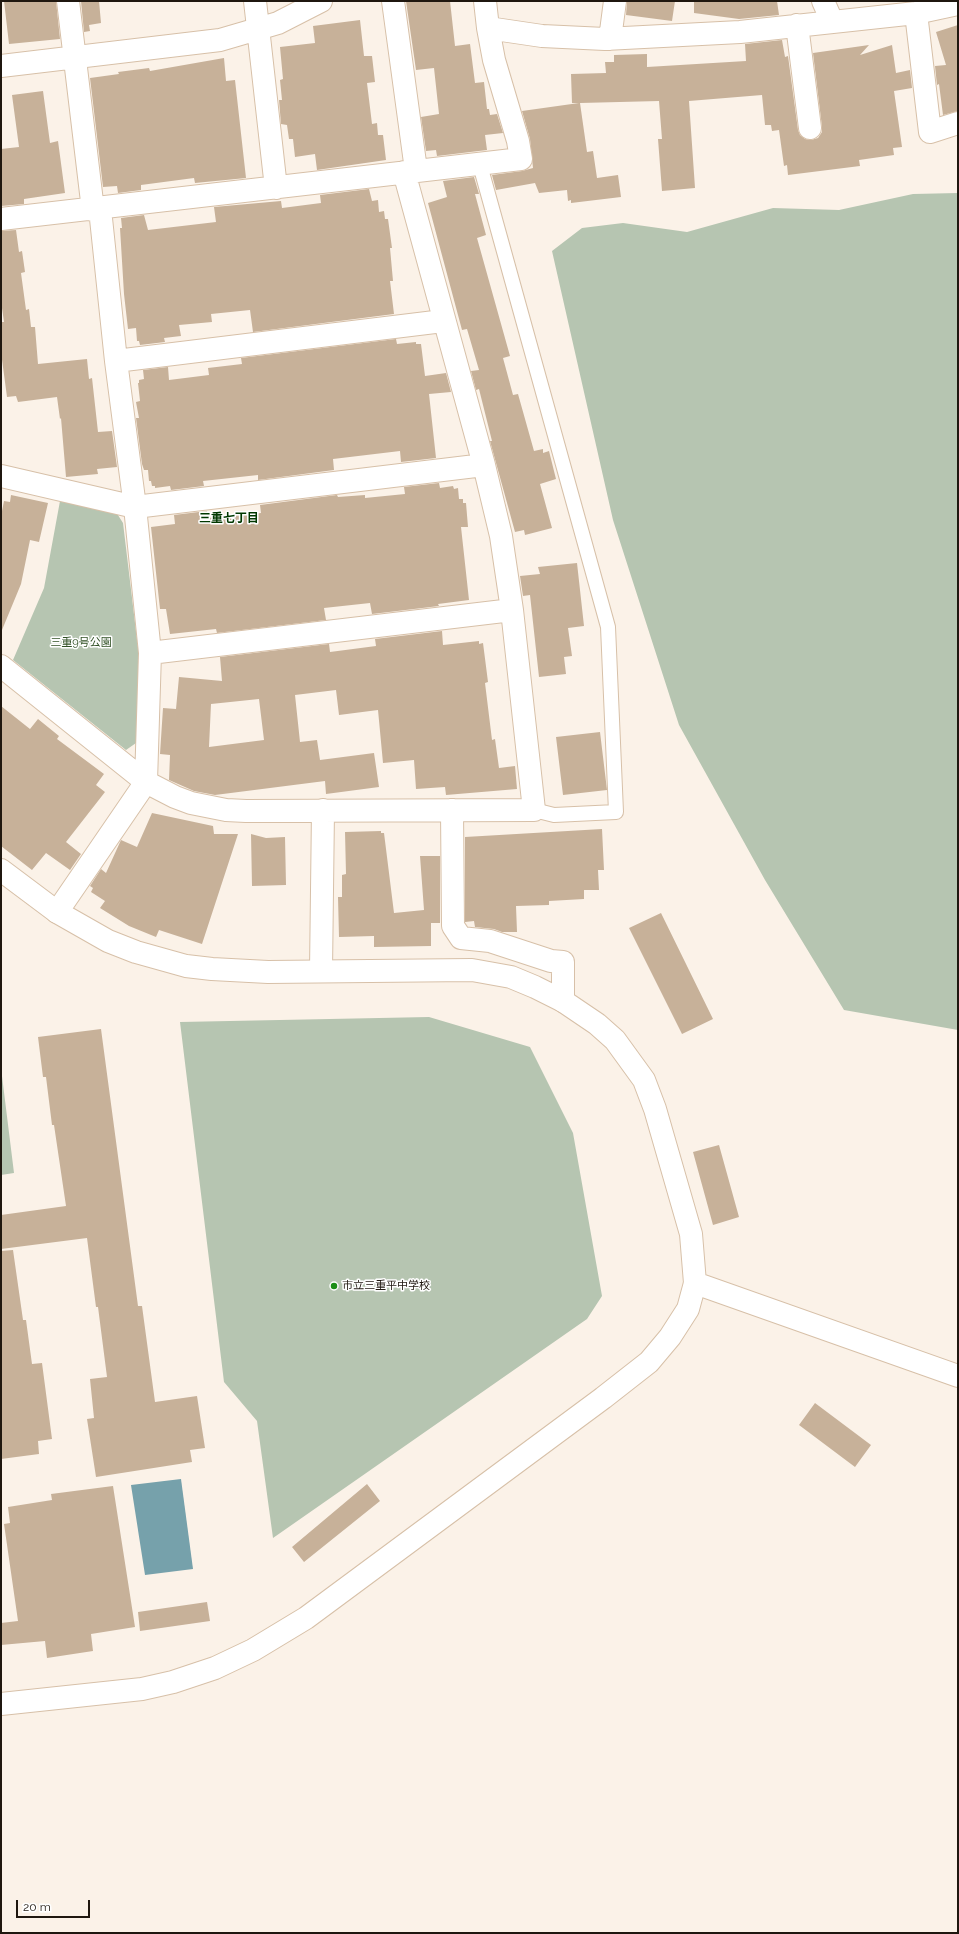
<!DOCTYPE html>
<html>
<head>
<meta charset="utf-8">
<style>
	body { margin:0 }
	#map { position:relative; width:959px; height:1934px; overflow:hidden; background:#fbf2e8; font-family:Raleway,sans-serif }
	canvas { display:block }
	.frame { position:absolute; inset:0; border:2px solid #1f170f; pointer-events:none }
	.scale { position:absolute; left:16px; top:1900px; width:74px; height:18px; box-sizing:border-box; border:2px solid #1f170f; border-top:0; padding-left:5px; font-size:12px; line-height:14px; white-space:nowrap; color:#1f170f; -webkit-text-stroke:3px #fff; paint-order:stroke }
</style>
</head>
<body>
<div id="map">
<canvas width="959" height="1934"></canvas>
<div class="frame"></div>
<div class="scale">20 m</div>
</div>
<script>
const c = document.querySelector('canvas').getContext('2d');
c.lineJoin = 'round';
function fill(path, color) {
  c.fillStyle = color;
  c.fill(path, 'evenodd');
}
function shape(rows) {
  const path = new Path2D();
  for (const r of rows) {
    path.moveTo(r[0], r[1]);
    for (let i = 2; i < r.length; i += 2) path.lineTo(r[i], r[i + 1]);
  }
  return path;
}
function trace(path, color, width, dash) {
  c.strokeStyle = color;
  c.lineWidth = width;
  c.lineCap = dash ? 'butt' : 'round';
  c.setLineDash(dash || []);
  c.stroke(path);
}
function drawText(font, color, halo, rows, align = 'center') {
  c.font = font + ' Raleway,"Noto Sans JP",sans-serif';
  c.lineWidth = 3;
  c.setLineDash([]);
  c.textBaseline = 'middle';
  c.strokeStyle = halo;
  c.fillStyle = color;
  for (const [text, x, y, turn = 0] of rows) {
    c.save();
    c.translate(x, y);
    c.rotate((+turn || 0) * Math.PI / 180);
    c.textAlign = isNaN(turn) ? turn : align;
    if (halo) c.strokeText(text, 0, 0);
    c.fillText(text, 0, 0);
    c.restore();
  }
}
fill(shape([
	[958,193,958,1030,844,1010,765,880,679,725,613,520,552,251,582,228,623,223,687,232,773,208,839,210,913,194],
	[60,501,116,512,123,523,139,656,136,743,126,750,13,660,44,588],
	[429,1017,530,1047,573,1133,602,1296,587,1319,273,1538,257,1421,224,1382,180,1022],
	[1,1068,14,1173,1,1175]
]), '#b6c5b1');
fill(shape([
	[181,1479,193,1569,145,1575,131,1485]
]), '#76a1ab');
fill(shape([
	[4,1,56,1,60,39,9,44],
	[81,1,99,1,101,23,89,25,90,31,84,32],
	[406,1,450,1,455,46,470,44,475,83,484,82,487,109,489,109,490,115,497,114,503,133,485,135,487,150,437,156,436,150,426,151,421,117,439,114,434,68,416,70],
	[627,1,675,1,672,21,626,15],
	[694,1,777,1,779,15,739,19,694,13],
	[360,20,364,56,372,56,375,82,367,83,372,124,377,123,378,135,383,135,386,160,317,170,315,154,295,157,293,139,289,139,287,125,281,124,279,100,282,100,280,80,283,79,280,47,315,43,313,26],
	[958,25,958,111,943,115,939,84,937,85,935,66,946,65,936,32],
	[782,40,785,57,788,56,798,130,800,135,805,139,811,140,818,138,822,132,822,127,813,53,869,45,860,55,892,45,896,73,910,70,912,88,894,91,902,147,893,148,894,155,859,160,860,166,788,175,787,165,784,166,779,130,772,131,771,125,765,125,762,95,689,101,695,188,662,191,658,139,662,139,659,101,580,103,587,152,593,151,597,178,618,175,621,197,571,203,571,200,568,201,567,190,539,193,535,183,496,190,492,175,522,171,533,168,530,139,522,111,579,103,572,103,571,74,606,73,605,62,614,62,614,55,647,54,647,67,746,61,745,44],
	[224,58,226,81,235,80,246,178,195,183,194,178,141,185,141,190,118,193,117,186,103,187,90,78,119,74,118,72,149,68,150,71],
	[43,91,50,143,58,141,65,193,24,199,24,204,1,206,1,149,19,147,12,95],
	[474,177,479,194,475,194,486,235,477,238,510,356,503,358,513,395,518,394,534,451,543,449,543,453,549,451,556,479,540,484,552,528,525,535,524,530,515,532,490,441,492,441,479,389,476,390,471,371,479,370,467,329,462,330,428,203,447,197,443,181],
	[369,189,372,201,378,200,379,212,384,211,385,219,388,219,392,248,390,248,393,281,390,281,394,314,253,332,250,310,211,314,212,322,179,325,181,336,164,338,165,342,140,345,139,341,137,341,136,328,128,329,124,294,120,228,122,228,121,218,144,215,148,230,216,222,214,207,281,201,282,208,321,203,320,195],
	[16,230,19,252,22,251,25,272,21,273,26,310,29,309,31,327,35,327,38,364,87,359,89,379,92,378,98,432,112,431,117,467,97,469,98,474,66,477,61,418,60,419,57,397,18,402,16,396,7,397,1,352,1,322,4,322,1,301,1,231],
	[396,339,397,344,416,342,416,344,421,344,425,376,446,373,451,392,429,394,436,458,401,462,400,451,333,459,334,470,258,480,258,475,203,481,204,486,171,490,170,486,155,488,155,486,152,486,151,481,149,481,148,470,144,470,142,464,136,418,139,418,136,402,140,401,138,383,139,383,139,380,144,379,143,370,168,367,169,380,209,375,208,368,242,364,241,358],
	[439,483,440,488,453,486,454,489,458,488,459,499,463,499,463,503,466,503,468,527,461,527,469,600,438,604,439,606,372,614,370,603,324,608,326,620,217,633,216,629,170,634,166,609,160,609,151,527,175,524,174,515,207,511,208,518,261,513,260,505,337,495,338,497,365,495,365,498,405,494,404,487],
	[11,495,48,503,39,542,30,540,21,584,2,630,1,516,4,501,10,502],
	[577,563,584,626,568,628,572,656,564,657,566,674,539,677,530,595,523,596,520,576,540,574,538,567],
	[442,631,443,645,479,641,479,644,483,643,488,682,485,683,492,740,495,739,499,768,515,766,517,789,446,795,445,787,416,789,414,760,383,763,378,710,339,715,336,690,295,695,300,742,317,740,320,760,374,753,379,787,326,794,325,781,215,795,194,791,169,780,170,755,160,754,163,708,176,709,179,677,222,681,220,657,329,644,330,652,376,646,375,639],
	[259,699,264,740,209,747,211,704],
	[1,706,30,729,38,719,59,736,57,739,104,774,96,785,105,792,66,842,81,854,70,870,46,853,32,870,1,846],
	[600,732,607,790,563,795,556,737],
	[152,813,213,826,214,834,238,834,202,944,159,930,156,937,129,926,100,908,105,901,91,892,93,888,90,886,101,869,106,873,121,840,137,847],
	[602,829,604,870,598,870,599,890,584,890,584,899,549,901,549,905,516,906,517,932,502,932,494,929,475,927,474,921,465,922,465,837],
	[381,831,381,833,384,833,394,913,424,910,420,856,440,856,440,923,431,923,431,946,374,947,374,936,339,937,338,897,342,897,342,875,346,874,345,832],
	[251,834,266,838,285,837,286,885,252,886],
	[661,913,713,1019,682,1034,629,928],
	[101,1029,138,1306,142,1306,155,1402,197,1396,205,1448,190,1450,192,1462,96,1477,87,1419,94,1418,90,1379,107,1377,98,1307,96,1307,87,1238,1,1249,1,1215,66,1206,54,1125,52,1125,46,1077,43,1077,38,1037],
	[719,1145,739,1217,713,1225,693,1152],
	[13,1250,23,1320,26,1320,32,1364,42,1363,52,1439,38,1441,39,1454,1,1459,1,1251],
	[815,1403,871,1445,855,1467,799,1425],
	[367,1484,380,1501,304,1562,292,1547],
	[113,1486,135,1627,91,1634,93,1651,47,1658,45,1641,1,1645,1,1623,18,1621,4,1524,10,1523,8,1507,52,1500,51,1494],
	[207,1602,210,1621,140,1631,138,1612]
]), '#c7b199');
const service = shape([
	[480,165,608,627,616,812,554,815,534,810]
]);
const minor = shape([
	[68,1,93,210],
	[255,1,276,188],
	[393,1,416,170],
	[485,1,488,28,542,36,605,39,740,32,916,13,958,4],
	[823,1,832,21],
	[916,13,930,132,958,123],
	[797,25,810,128],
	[610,39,615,1],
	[1,66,220,40,278,23,321,1],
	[1,219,521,159,518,141,494,60,488,28],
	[116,361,443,321],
	[1,476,135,507,484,465],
	[150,653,512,610],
	[1,666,146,782,175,797,191,803,226,810,246,811,534,810,512,610,501,536,484,465,404,172],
	[452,810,453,926,461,938,490,941,551,961,563,962,563,1001],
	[57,912,146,782,150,653,135,507,116,361,100,209],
	[321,971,323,810],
	[1,1704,142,1689,173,1682,215,1668,253,1650,306,1618,603,1398,649,1362,670,1337,688,1309,695,1283]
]);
const tertiary = shape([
	[1,870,57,912,108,941,136,952,186,966,212,969,268,972,472,970,511,977,535,987,563,1001,597,1024,615,1040,644,1080,655,1109,691,1234,695,1283,958,1376]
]);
trace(service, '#d7c0a8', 16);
trace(minor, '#d7c0a8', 24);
trace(tertiary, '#d7c0a8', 24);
trace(service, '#fff', 14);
trace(minor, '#fff', 22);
trace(tertiary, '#fff', 22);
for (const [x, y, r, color] of [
	[334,1286,4,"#1b8e16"]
]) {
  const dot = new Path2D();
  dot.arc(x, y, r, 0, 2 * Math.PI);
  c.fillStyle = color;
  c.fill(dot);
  trace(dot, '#fff', 1.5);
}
drawText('11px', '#305025', '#fff', [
	["三重9号公園",81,643]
]);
drawText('11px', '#1f170f', '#fff', [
	["市立三重平中学校",342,1286]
], 'left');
drawText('bold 12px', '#003800', '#fff', [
	["三重七丁目",229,518]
]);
</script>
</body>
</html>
